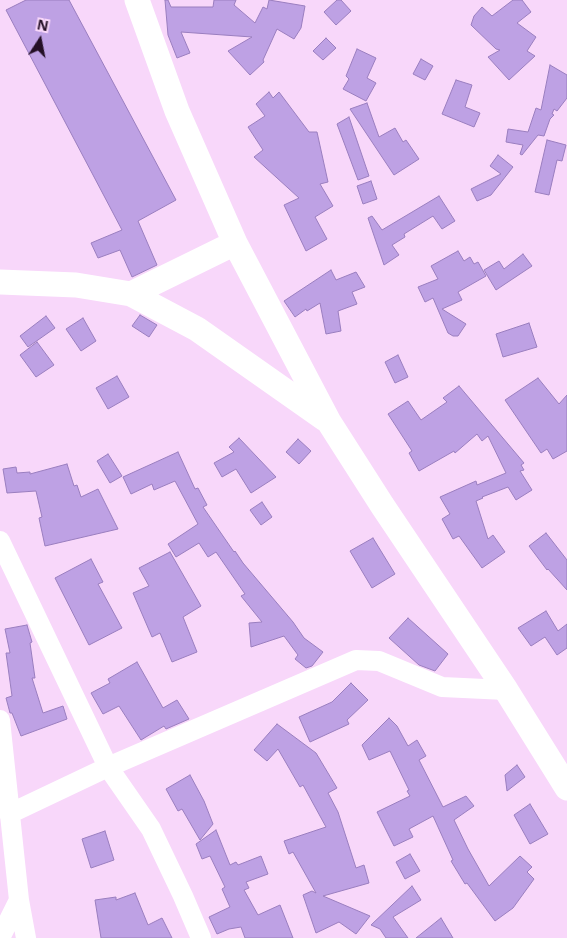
<!DOCTYPE html>
<html>
<head>
<meta charset="utf-8">
<style>
	body { margin:0 }
	#map { position:relative; width:567px; height:938px; overflow:hidden; background:#f8d7fa; font-family:"Open Sans",sans-serif }
	canvas { display:block }
	.north { position:absolute; left:15px; top:15px; width:50px; height:50px; -webkit-text-stroke:4px #f8d7fa; paint-order:stroke; rotate:11deg; font-size:14px; font-weight:700; line-height:20px; text-align:center; color:#241026 }
	.north::after { content:''; display:block; margin:auto; width:18px; height:22px; background:#241026; clip-path:polygon(50% 0,100% 100%,50% 72%,0 100%) }
</style>
</head>
<body>
<div id="map">
<canvas width="567" height="938"></canvas>
<div class="north">N</div>
</div>
<script>
const c = document.querySelector('canvas').getContext('2d');
c.lineJoin = 'round';
function fill(path, color) {
  c.fillStyle = color;
  c.fill(path, 'evenodd');
}
function shape(rows) {
  const path = new Path2D();
  for (const r of rows) {
    path.moveTo(r[0], r[1]);
    for (let i = 2; i < r.length; i += 2) path.lineTo(r[i], r[i + 1]);
  }
  return path;
}
function trace(path, color, width, dash) {
  c.strokeStyle = color;
  c.lineWidth = width;
  c.lineCap = dash ? 'butt' : 'round';
  c.setLineDash(dash || []);
  c.stroke(path);
}
const building = shape([
	[26,0,69,0,176,200,138,221,157,265,132,277,120,250,98,258,91,243,122,230,6,10,26,0],
	[165,0,168,0,171,7,213,7,214,0,236,0,234,5,255,23,263,7,267,9,269,0,305,6,301,28,294,39,277,29,263,60,264,62,250,75,228,51,252,37,181,32,190,53,177,58,168,35,165,0],
	[337,0,341,0,351,11,336,25,324,12,337,0],
	[513,0,522,0,531,12,517,23,536,37,527,51,535,56,509,80,488,57,500,50,496,49,471,25,474,16,482,7,492,16,513,0],
	[326,38,336,48,323,60,313,51,326,38],
	[357,49,376,58,367,78,376,83,366,101,343,89,349,79,346,76,357,49],
	[421,59,433,66,425,80,413,74,421,59],
	[550,65,567,75,567,98,557,111,554,109,552,114,554,115,550,119,544,136,538,135,522,155,520,154,523,145,506,142,508,129,528,132,536,108,541,110,550,65],
	[456,80,472,85,465,107,480,113,474,127,442,114,456,80],
	[269,92,273,98,279,92,309,132,317,132,328,182,320,184,333,206,315,217,327,239,306,251,284,205,299,198,254,157,263,150,248,127,265,116,256,104,269,92],
	[367,103,379,137,395,128,403,142,406,140,419,159,394,175,350,109,367,103],
	[349,117,369,176,358,180,337,124,349,117],
	[547,140,566,145,562,161,557,160,549,195,535,192,547,140],
	[498,155,513,167,491,195,477,201,471,189,501,174,490,166,498,155],
	[371,181,377,199,363,204,357,186,371,181],
	[439,196,455,221,442,229,433,216,404,234,405,237,392,245,399,255,384,265,368,218,372,216,382,230,439,196],
	[458,251,464,261,470,257,474,264,478,262,486,276,458,292,462,300,442,309,466,324,458,336,453,336,448,333,433,298,425,302,418,287,438,279,431,266,458,251],
	[523,254,532,266,496,290,484,270,499,261,504,269,523,254],
	[331,270,336,280,356,272,365,287,352,292,357,304,338,311,341,331,326,334,320,303,307,311,306,309,295,317,284,301,331,270],
	[140,315,157,325,149,337,132,326,140,315],
	[46,316,55,328,28,347,20,336,46,316],
	[83,318,96,341,81,351,66,329,83,318],
	[529,323,537,347,503,357,496,334,529,323],
	[37,342,54,365,36,377,20,355,37,342],
	[398,355,408,377,395,383,385,362,398,355],
	[117,376,129,397,108,409,96,388,117,376],
	[538,378,559,404,567,395,567,451,553,459,547,449,541,453,505,400,538,378],
	[459,386,524,463,521,465,524,470,520,471,532,490,516,500,508,487,482,497,483,498,476,501,488,539,493,535,505,552,482,568,459,536,453,539,442,519,450,514,440,497,476,481,477,485,506,473,488,436,482,441,477,434,455,453,454,451,419,471,409,453,412,451,388,414,408,401,421,420,447,402,443,398,459,386],
	[239,438,276,477,251,493,236,469,222,477,214,463,234,452,229,447,239,438],
	[298,439,311,451,299,464,286,452,298,439],
	[178,452,195,489,198,488,207,505,203,507,234,552,235,551,243,563,293,622,304,638,323,652,312,666,306,668,295,659,298,655,284,636,251,647,249,623,262,622,241,596,245,594,216,552,208,557,199,543,176,557,168,544,198,524,175,481,154,490,152,484,131,494,123,477,178,452],
	[108,454,122,476,110,483,97,461,108,454],
	[67,464,74,486,77,485,81,497,98,489,118,529,45,546,39,518,42,517,36,491,7,493,3,469,16,467,17,473,30,472,30,474,67,464],
	[262,502,272,517,261,525,250,510,262,502],
	[546,533,567,560,567,590,548,569,547,570,529,546,546,533],
	[373,538,395,574,372,588,350,551,373,538],
	[170,552,201,606,183,617,197,652,172,662,160,633,152,637,133,593,149,586,139,568,170,552],
	[91,559,103,582,98,584,122,628,89,645,55,578,91,559],
	[546,611,558,631,567,624,567,648,557,655,545,637,531,646,518,628,546,611],
	[408,618,448,654,435,671,419,665,389,638,408,618],
	[27,625,32,642,30,643,35,678,32,678,43,713,63,706,67,719,21,736,12,713,10,713,6,698,12,696,6,653,10,653,5,629,27,625],
	[137,662,163,708,177,700,189,719,166,729,164,726,141,740,119,706,103,714,91,693,110,683,108,679,137,662],
	[351,683,368,700,347,720,349,724,310,742,299,717,332,702,351,683],
	[389,718,397,726,408,746,417,740,426,756,419,760,443,807,466,796,474,806,454,820,468,849,489,886,520,856,532,867,527,872,534,879,513,908,495,921,467,883,465,884,451,861,453,860,433,816,409,829,413,837,394,846,377,812,410,796,407,791,409,790,390,751,369,760,362,745,389,718],
	[277,724,316,753,337,788,328,793,338,812,356,868,364,865,369,883,323,896,370,916,356,934,339,922,316,933,303,895,312,891,316,893,293,852,289,854,284,841,326,827,303,785,300,787,278,749,267,761,254,750,277,724],
	[517,765,525,777,507,791,505,775,517,765],
	[190,775,204,801,213,824,200,840,182,809,178,811,166,789,190,775],
	[530,804,548,834,530,844,514,815,530,804],
	[216,830,230,865,236,862,238,865,261,856,268,874,246,882,249,888,244,890,258,915,280,905,293,938,245,938,241,927,229,929,217,934,209,917,230,907,222,889,225,887,210,856,202,859,196,844,216,830],
	[105,831,114,860,91,868,82,839,105,831],
	[410,854,420,871,405,879,396,862,410,854],
	[412,886,421,900,393,917,408,938,386,938,380,929,371,925,412,886],
	[135,893,148,925,162,918,172,938,101,938,95,900,116,897,116,900,135,893],
	[441,918,453,938,416,938,441,918]
]);
fill(building, '#bea1e4');
trace(building, '#9a7ebf', 1);
trace(shape([
	[0,541,108,767,151,829,183,896,201,938],
	[0,720,19,900,26,938],
	[9,814,108,767,356,660,379,661,442,687,506,690],
	[0,938,19,900]
]), '#fff', 20);
trace(shape([
	[137,0,177,111,235,243,329,422,382,505,506,690,567,788],
	[0,282,76,285,131,294,197,329,325,419],
	[131,294,235,243]
]), '#fff', 25);
</script>
</body>
</html>
